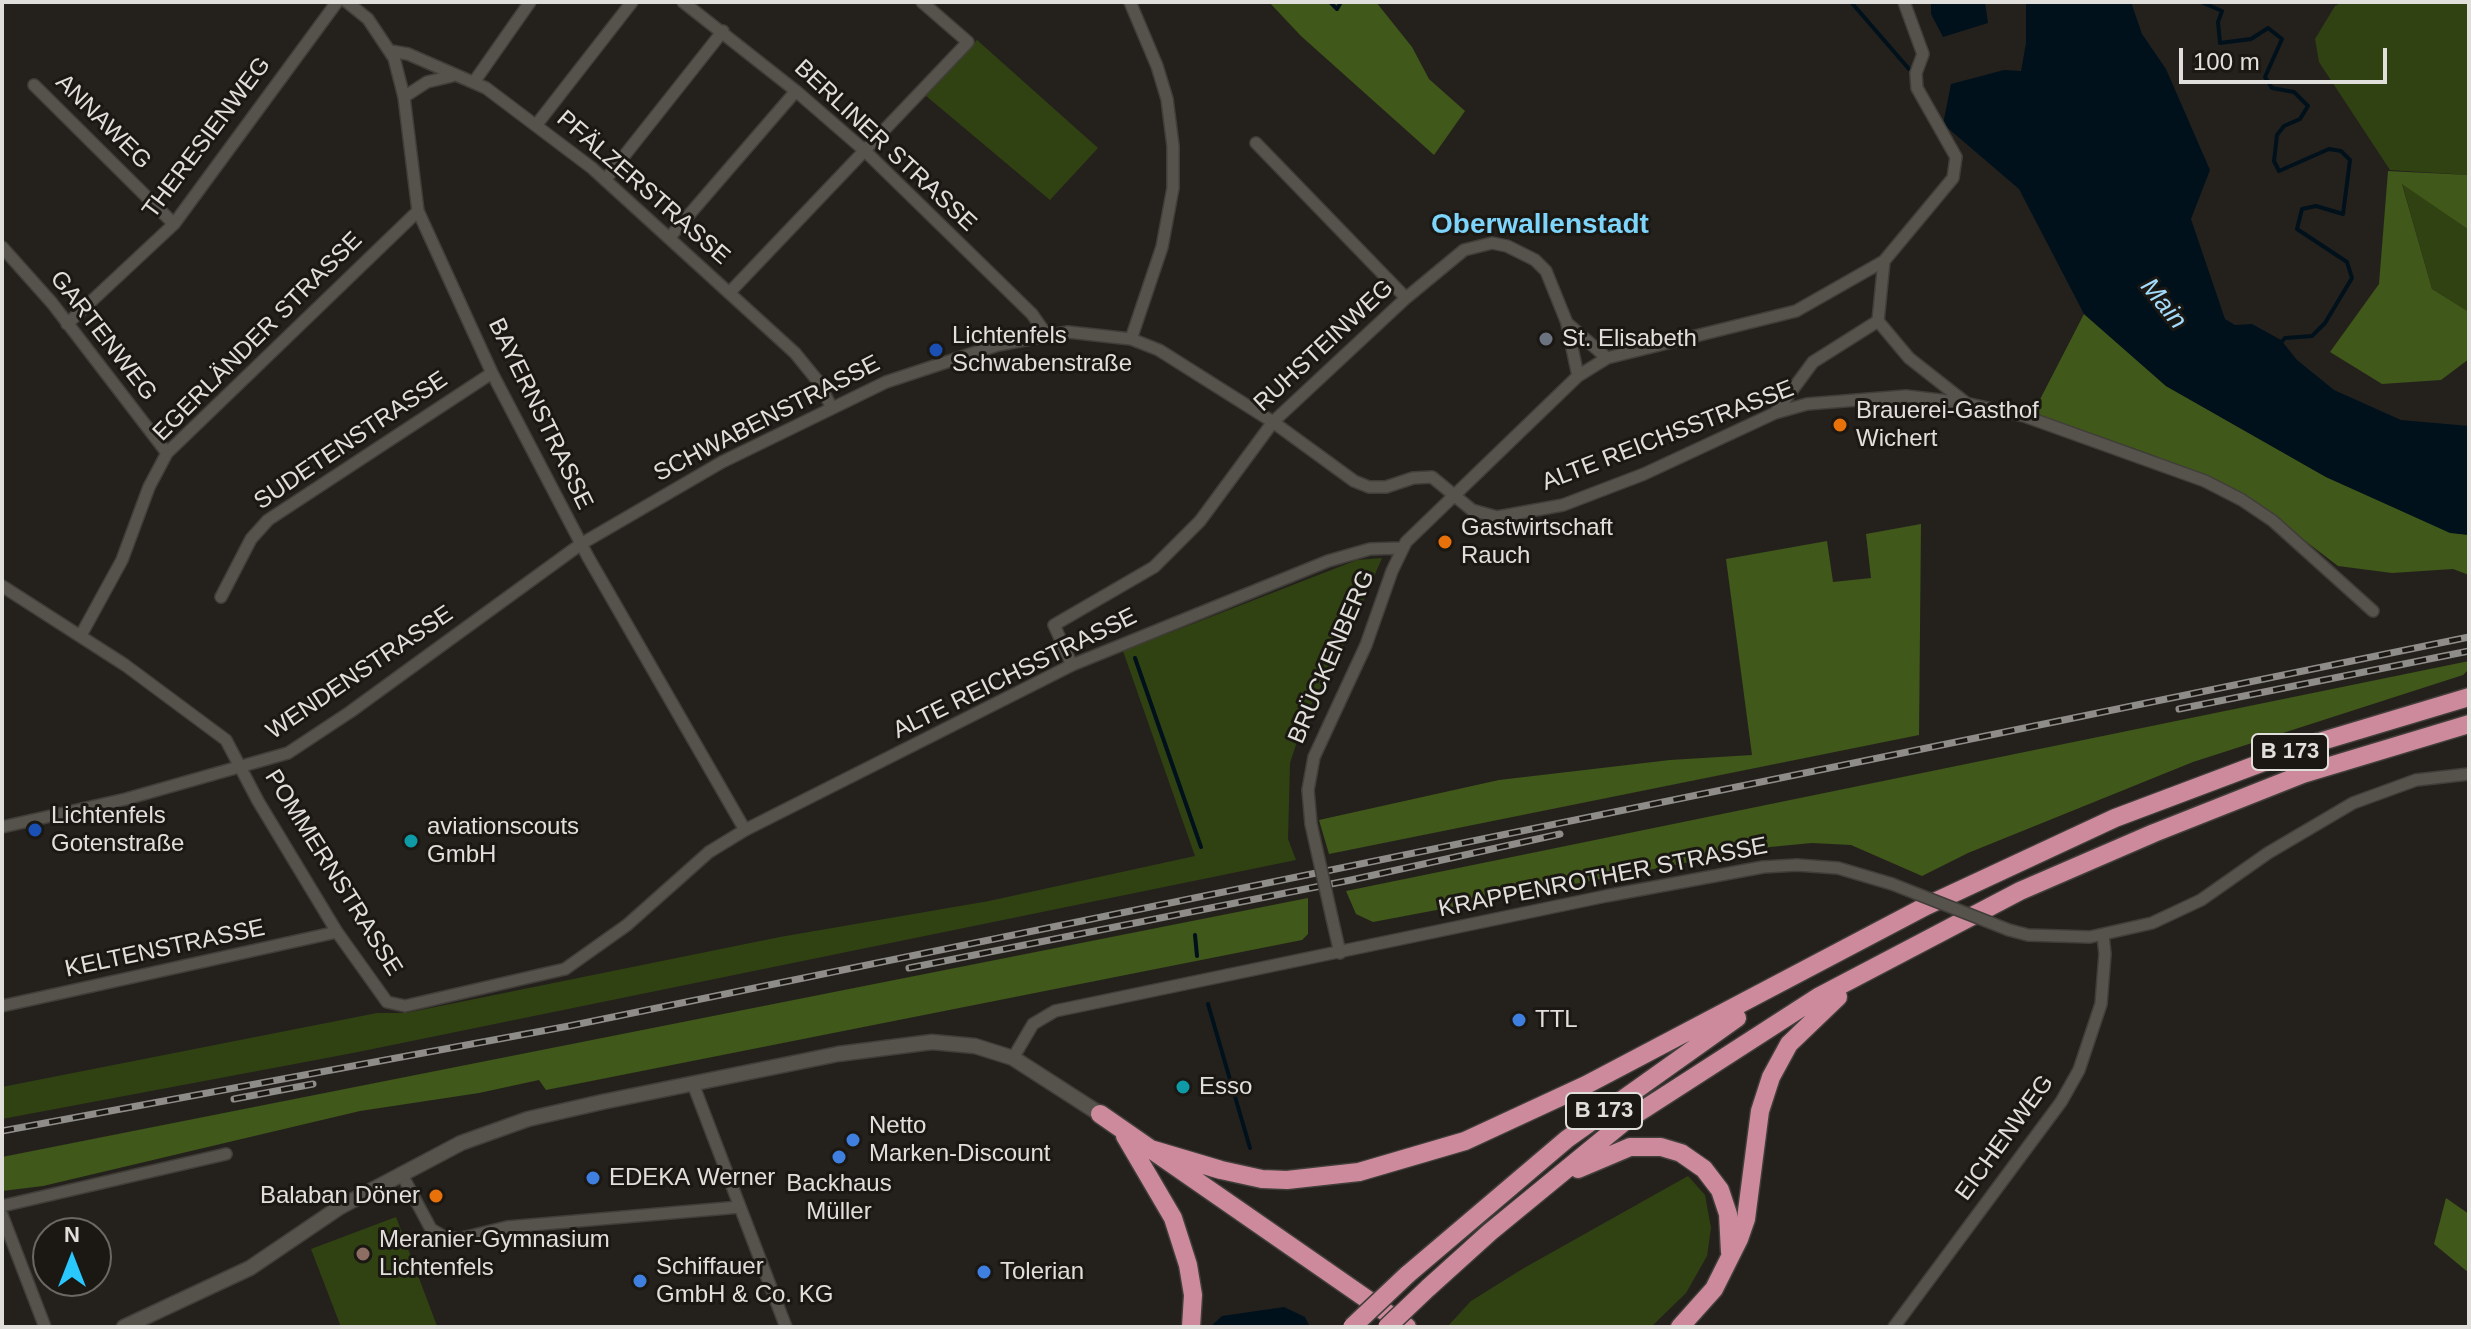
<!DOCTYPE html>
<html>
<head>
<meta charset="utf-8">
<style>
	body { margin:0 }
	#map { position:relative; width:2471px; height:1329px; overflow:hidden; background:#24211d; font-family:Helvetica,sans-serif }
	canvas { display:block }
	.frame { position:absolute; inset:0; border:4px solid #e1dfdb; pointer-events:none }
	.north { position:absolute; left:32px; top:1217px; width:80px; height:80px; box-sizing:border-box; background:#1b1813; border:2px solid #6a6863; border-radius:50%; rotate:0deg; font-size:22px; font-weight:700; line-height:32px; text-align:center; color:#e1dfdb }
	.north::after { content:''; display:block; margin:auto; width:28px; height:36px; background:#29c8ff; clip-path:polygon(50% 0,100% 100%,50% 72%,0 100%) }
	.scale { position:absolute; left:2179px; top:48px; width:208px; height:36px; box-sizing:border-box; border:4px solid #e1dfdb; border-top:0; padding-left:10px; font-size:24px; line-height:28px; white-space:nowrap; color:#e1dfdb; -webkit-text-stroke:6px #1b1813; paint-order:stroke }
</style>
</head>
<body>
<div id="map">
<canvas width="2471" height="1329"></canvas>
<div class="frame"></div>
<div class="north">N</div>
<div class="scale">100 m</div>
</div>
<script>
const c = document.querySelector('canvas').getContext('2d');
c.lineJoin = 'round';
function fill(path, color) {
  c.fillStyle = color;
  c.fill(path, 'evenodd');
}
function shape(rows) {
  const path = new Path2D();
  for (const r of rows) {
    path.moveTo(r[0], r[1]);
    for (let i = 2; i < r.length; i += 2) path.lineTo(r[i], r[i + 1]);
  }
  return path;
}
function trace(path, color, width, dash) {
  c.strokeStyle = color;
  c.lineWidth = width;
  c.lineCap = dash ? 'butt' : 'round';
  c.setLineDash(dash || []);
  c.stroke(path);
}
function drawText(font, color, halo, rows, align = 'center') {
  c.font = font + ' Helvetica,sans-serif';
  c.lineWidth = 6;
  c.setLineDash([]);
  c.textBaseline = 'middle';
  c.strokeStyle = halo;
  c.fillStyle = color;
  for (const [text, x, y, turn = 0] of rows) {
    c.save();
    c.translate(x, y);
    c.rotate((+turn || 0) * Math.PI / 180);
    c.textAlign = isNaN(turn) ? turn : align;
    if (halo) c.strokeText(text, 0, 0);
    c.fillText(text, 0, 0);
    c.restore();
  }
}
fill(shape([
	[2343,2,2469,2,2469,175,2390,170,2319,62,2315,39,2335,6],
	[977,40,1098,148,1050,200,925,95],
	[2402,183,2469,230,2469,312,2432,289],
	[1382,558,1347,639,1306,714,1290,763,1288,839,1296,860,353,1053,2,1119,2,1087,377,1013,406,1013,780,937,989,901,1195,856,1123,651,1357,560],
	[1688,1176,1705,1195,1711,1228,1707,1256,1686,1293,1651,1327,1448,1326,1471,1301,1524,1268],
	[396,1217,437,1326,341,1327,311,1249]
]), '#304212');
fill(shape([
	[1269,2,1376,2,1412,47,1429,79,1465,111,1434,155,1301,36],
	[2388,171,2469,175,2469,230,2402,184,2432,289,2469,312,2469,359,2441,380,2382,384,2330,352,2379,284],
	[2084,314,2166,386,2326,477,2450,532,2469,535,2469,575,2453,569,2392,573,2338,566,2244,494,2150,454,2033,413],
	[1921,524,1919,735,1329,854,1319,820,1499,780,1670,760,1752,755,1726,559,1827,541,1833,582,1871,578,1866,534],
	[2469,661,2469,669,2463,675,2193,762,1968,853,1922,876,1851,845,1812,843,1770,847,1373,922,1356,914,1346,891],
	[1308,898,1308,934,1302,940,546,1090,539,1080,479,1093,360,1111,43,1186,2,1191,2,1157],
	[2446,1198,2469,1214,2469,1273,2434,1244]
]), '#405819');
fill(shape([
	[1931,2,1985,2,1988,23,1943,37,1931,14],
	[2026,2,2131,2,2142,34,2166,69,2210,170,2191,219,2225,319,2235,325,2252,324,2281,340,2297,360,2334,390,2401,420,2469,426,2469,535,2450,533,2326,477,2166,386,2084,314,2019,189,1943,124,1951,84,2004,70,2021,71,2026,43],
	[1284,1307,1305,1317,1309,1325,1210,1327,1222,1316]
]), '#00111c');
trace(shape([
	[1330,2,1337,9,1341,2],
	[1851,2,1909,69],
	[2201,2,2222,11,2218,22,2220,43,2251,39,2268,28,2282,39,2265,77,2272,88,2294,92,2308,106,2300,119,2284,126,2277,135,2274,161,2279,171,2329,149,2341,151,2350,160,2343,214,2316,206,2302,209,2297,229,2347,262,2352,278,2325,323,2312,336,2285,338,2279,345],
	[1135,658,1201,847],
	[1195,935,1197,956],
	[1208,1004,1250,1148]
]), '#00111c', 4);
const minor = shape([
	[347,2,368,19,394,58,404,97,418,211,492,373,588,557,745,830],
	[683,2,796,91,864,150,1032,314,1046,334],
	[1130,2,1157,66,1167,99,1173,146,1173,188,1162,247,1131,339],
	[391,51,408,54,486,88,592,168,795,353,817,380,831,406],
	[474,82,530,2],
	[34,85,174,224],
	[404,97,427,82,452,76],
	[537,124,632,2],
	[1256,143,1406,298],
	[605,180,723,31],
	[669,238,796,91],
	[2,247,52,303,167,453],
	[729,293,968,42,922,2],
	[1878,321,1909,358,1965,402],
	[1878,321,1884,261],
	[67,324,174,224,337,2],
	[1567,324,1578,376],
	[1776,412,1813,362,1878,321],
	[2,586,125,665,226,740,258,801,337,932,387,1002,405,1006,565,969,627,925,709,852,745,830,1072,665,1328,561,1370,549,1401,548],
	[221,597,251,539,268,520,492,373],
	[81,635,122,560,149,487,167,453,418,211],
	[1072,665,1054,625,1154,567,1200,521,1273,422,1406,298,1464,250,1492,243,1507,246,1535,260,1546,271,1567,323,1607,358],
	[1311,824,1308,790,1314,757,1366,645,1392,571,1406,542,1578,376,1607,358,1796,311,1884,261,1953,178,1956,157,1917,88,1916,73,1923,54,1904,2],
	[2,827,126,799,288,753,350,712,581,544,722,462,886,382,998,345,1068,332,1131,339,1159,350,1273,422,1354,481,1369,487,1386,487,1413,478,1432,477,1472,510,1497,517,1563,505,1644,474,1775,413,1807,404,1906,396,1965,403,2024,416,2205,481,2242,500,2273,521,2373,611],
	[1332,918,1340,953],
	[2009,930,2028,935,2090,937,2152,923,2201,900,2268,853,2353,803,2416,780,2469,774],
	[2,1006,337,932],
	[1013,1058,1033,1024,1055,1011,1606,896,1763,867,1797,865,1838,868,1892,884],
	[693,1084,786,1327],
	[401,1173,431,1229,446,1238,462,1238,507,1227,740,1207],
	[2,1206,226,1154],
	[2,1215,45,1327],
	[1894,1327,2061,1102,2079,1070,2101,1004,2105,954,2103,935]
]);
const tertiary = shape([
	[124,1327,250,1268,340,1207,461,1143,528,1119,602,1102,838,1054,932,1042,975,1046,1013,1058,1100,1114]
]);
const trunk = shape([
	[1100,1114,1407,1327],
	[1125,1136,1173,1218,1188,1265,1193,1295,1191,1327],
	[1147,1148,1221,1170,1262,1179,1287,1180,1359,1172,1465,1141,1586,1085,1926,906,2115,818,2309,745,2469,697],
	[1578,1169,1630,1147,1661,1147,1681,1153,1704,1169,1720,1190,1728,1214,1730,1252],
	[1407,1275,1567,1139,1737,1018],
	[1428,1288,1490,1232,1624,1122,1818,997,2020,891,2154,833,2303,774,2469,724],
	[1680,1327,1714,1289,1739,1239,1746,1219,1760,1111,1771,1077,1789,1044,1838,997]
]);
trace(minor, '#413e3a', 14);
trace(tertiary, '#413e3a', 17);
trace(trunk, '#413e3a', 21);
trace(minor, '#56534d', 11);
trace(tertiary, '#56534d', 14);
trace(trunk, '#cd8a9c', 18);
const rail = shape([
	[2179,709,2469,651],
	[909,968,1351,880,1560,834],
	[234,1099,313,1084],
	[2,1131,569,1026,2469,637]
]);
trace(rail, '#8f8d89', 7);
trace(rail, '#1b1813', 4, [12]);
const minorBridge = shape([
	[1311,824,1332,918],
	[1892,884,2009,930]
]);
const trunkBridge = shape([
	[1352,1327,1407,1275],
	[1387,1327,1428,1288]
]);
trace(minorBridge, '#413e3a', 14, []);
trace(trunkBridge, '#413e3a', 21, []);
trace(minorBridge, '#56534d', 11);
trace(trunkBridge, '#cd8a9c', 18);
for (const [x, y, r, color] of [
	[1546,339,8,"#6b7280"],
	[936,350,8,"#1a4fb4"],
	[1840,425,8,"#e8710a"],
	[1445,542,8,"#e8710a"],
	[35,830,8,"#1a4fb4"],
	[411,841,8,"#0f9aa8"],
	[1519,1020,8,"#3f7fe0"],
	[1183,1087,8,"#0f9aa8"],
	[853,1140,8,"#3f7fe0"],
	[839,1157,8,"#3f7fe0"],
	[593,1178,8,"#3f7fe0"],
	[436,1196,8,"#e8710a"],
	[363,1254,8,"#8d6e63"],
	[984,1272,8,"#3f7fe0"],
	[640,1281,8,"#3f7fe0"]
]) {
  const dot = new Path2D();
  dot.arc(x, y, r, 0, 2 * Math.PI);
  c.fillStyle = color;
  c.fill(dot);
  trace(dot, '#1b1813', 3);
}
for (const [x, y, w] of [
	[2290,752,76],
	[1604,1111,76]
]) {
  const box = new Path2D();
  box.roundRect(x - w / 2, y - 18, w, 36, 6);
  c.fillStyle = '#1b1813';
  c.fill(box);
  trace(box, '#e1dfdb', 2);
}
drawText('bold 22px', '#e1dfdb', null, [
	["B 173",2290,752],
	["B 173",1604,1111]
]);
drawText('24px', '#e1dfdb', '#1b1813', [
	["ANNAWEG",103,122,45],
	["THERESIENWEG",207,138,-53],
	["BERLINER STRASSE",885,146,43],
	["PFÄLZERSTRASSE",643,188,41],
	["GARTENWEG",103,336,52],
	["EGERLÄNDER STRASSE",258,337,-45],
	["RUHSTEINWEG",1324,346,-43],
	["BAYERNSTRASSE",540,414,64],
	["SCHWABENSTRASSE",767,419,-27],
	["ALTE REICHSSTRASSE",1668,436,-21],
	["SUDETENSTRASSE",351,441,-34],
	["BRÜCKENBERG",1332,657,-67],
	["WENDENSTRASSE",360,673,-34],
	["ALTE REICHSSTRASSE",1015,674,-26],
	["POMMERNSTRASSE",333,873,58],
	["KRAPPENROTHER STRASSE",1603,878,-11],
	["KELTENSTRASSE",165,949,-12],
	["EICHENWEG",2005,1138,-54]
]);
drawText('24px', '#e1dfdb', '#1b1813', [
	["Lichtenfels",952,336],
	["Schwabenstraße",952,364],
	["St. Elisabeth",1562,339],
	["Brauerei-Gasthof",1856,411],
	["Wichert",1856,439],
	["Gastwirtschaft",1461,528],
	["Rauch",1461,556],
	["Lichtenfels",51,816],
	["Gotenstraße",51,844],
	["aviationscouts",427,827],
	["GmbH",427,855],
	["TTL",1535,1020],
	["Esso",1199,1087],
	["Netto",869,1126],
	["Marken-Discount",869,1154],
	["EDEKA Werner",609,1178],
	["Backhaus",839,1184,"center"],
	["Müller",839,1212,"center"],
	["Balaban Döner",420,1196,"right"],
	["Meranier-Gymnasium",379,1240],
	["Lichtenfels",379,1268],
	["Schiffauer",656,1267],
	["GmbH & Co. KG",656,1295],
	["Tolerian",1000,1272]
], 'left');
drawText('italic 26px', '#a3dbfc', '#1b1813', [
	["Main",2163,304,51]
]);
drawText('bold 28px', '#7dd5fb', '#1b1813', [
	["Oberwallenstadt",1540,225]
]);
</script>
</body>
</html>
